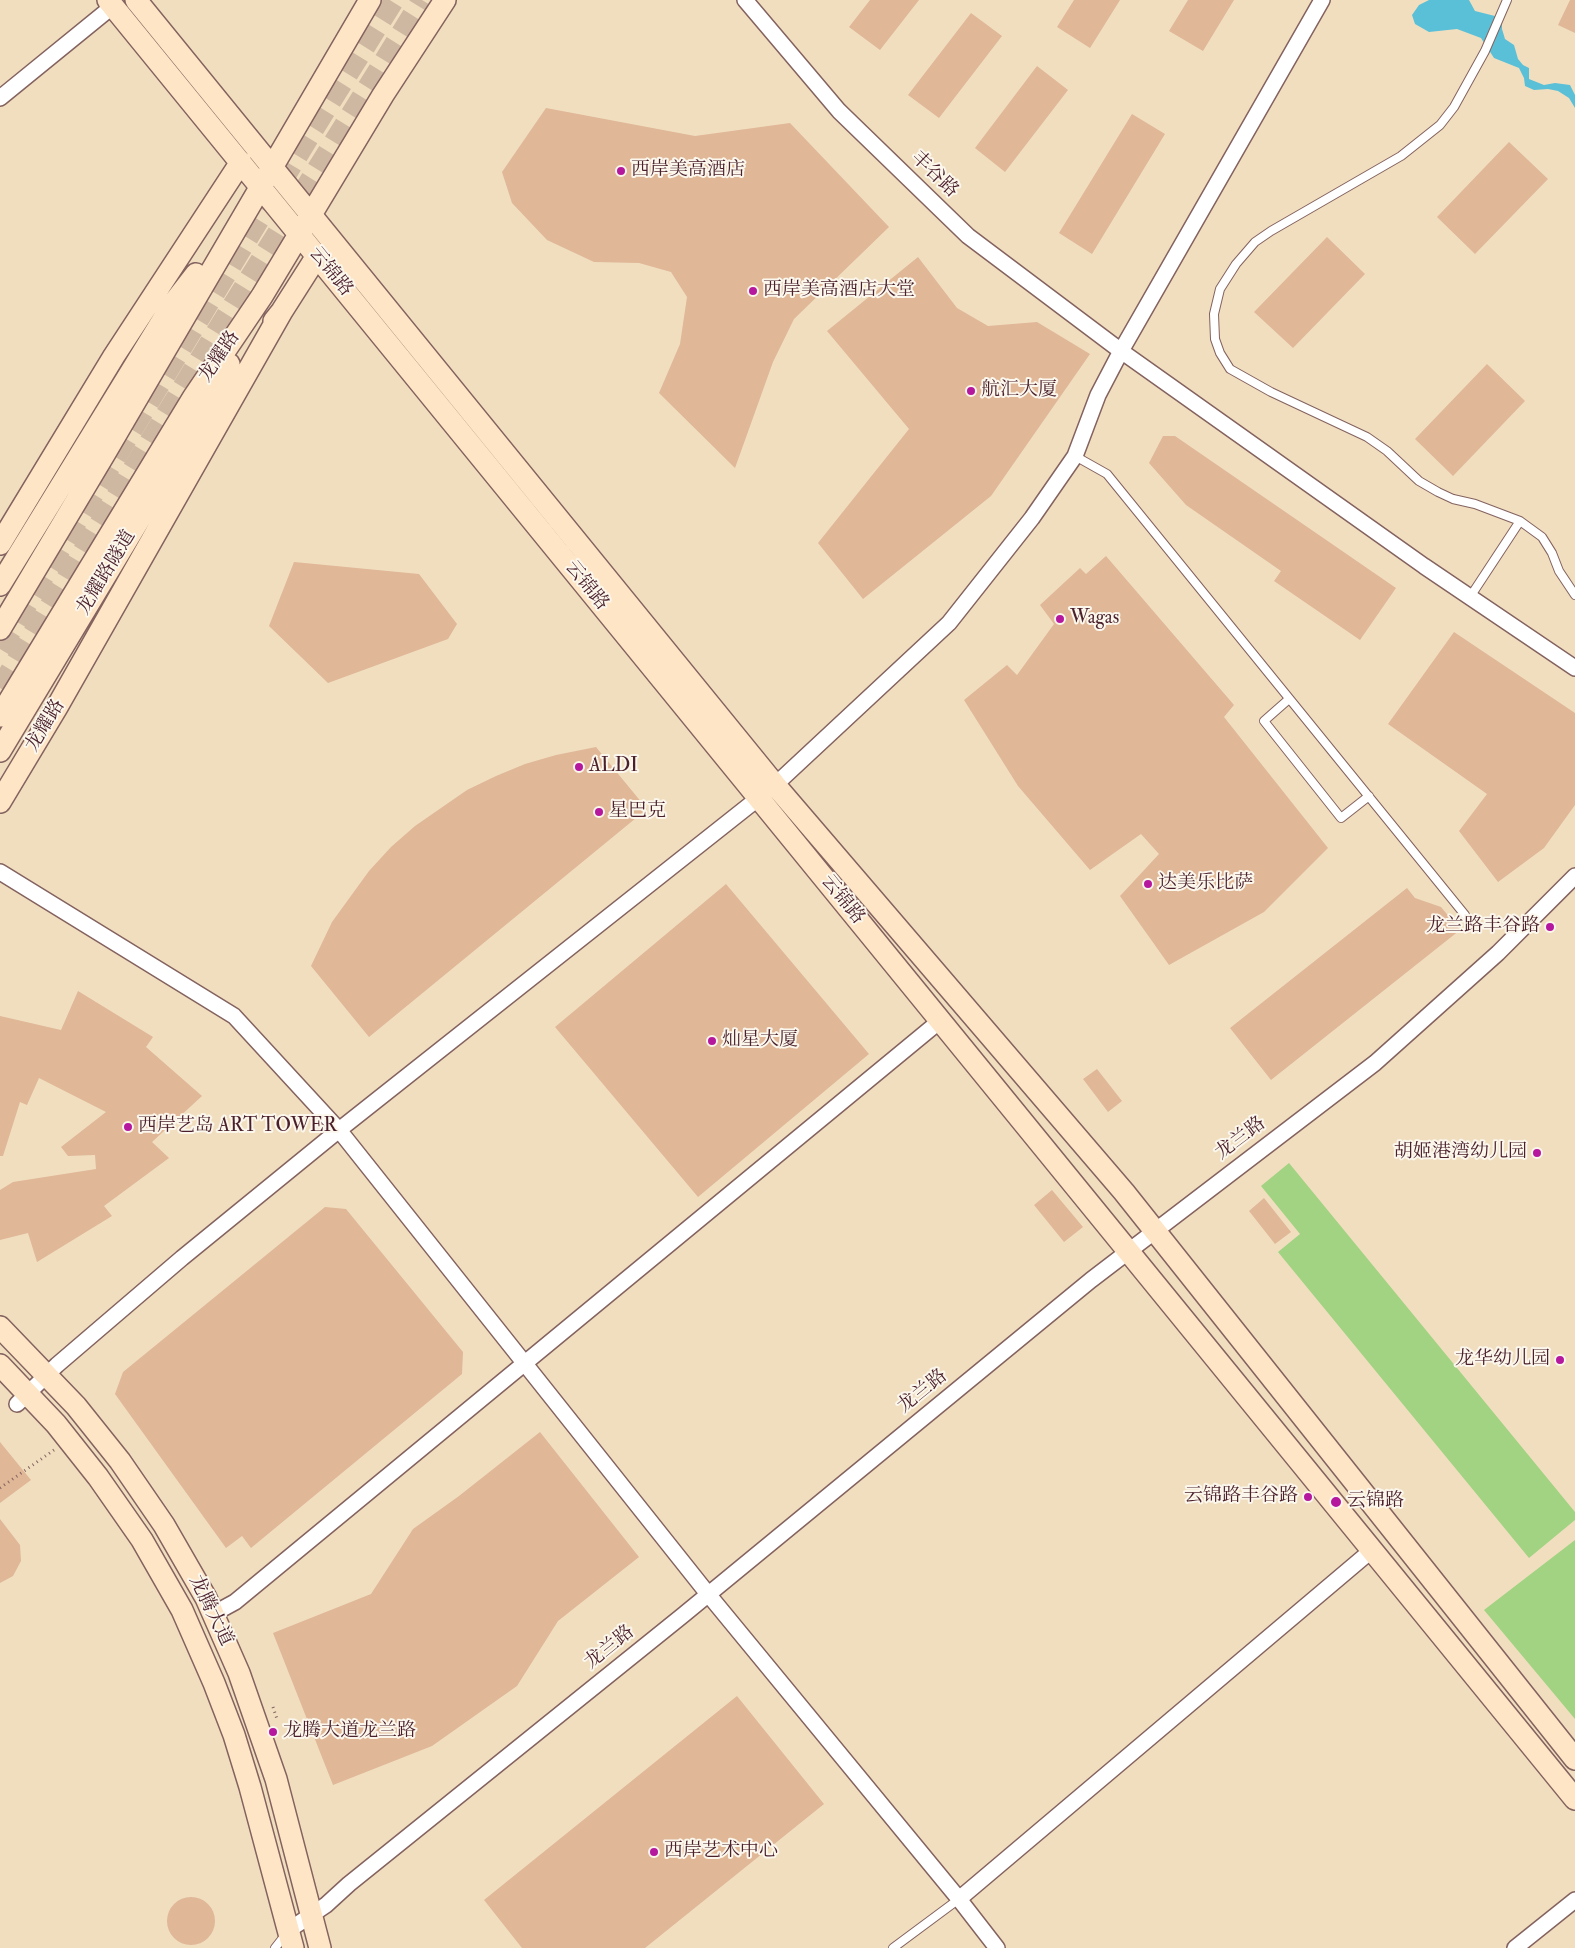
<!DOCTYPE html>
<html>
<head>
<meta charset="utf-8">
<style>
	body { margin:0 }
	canvas { display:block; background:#f0debf }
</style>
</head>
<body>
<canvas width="1575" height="1948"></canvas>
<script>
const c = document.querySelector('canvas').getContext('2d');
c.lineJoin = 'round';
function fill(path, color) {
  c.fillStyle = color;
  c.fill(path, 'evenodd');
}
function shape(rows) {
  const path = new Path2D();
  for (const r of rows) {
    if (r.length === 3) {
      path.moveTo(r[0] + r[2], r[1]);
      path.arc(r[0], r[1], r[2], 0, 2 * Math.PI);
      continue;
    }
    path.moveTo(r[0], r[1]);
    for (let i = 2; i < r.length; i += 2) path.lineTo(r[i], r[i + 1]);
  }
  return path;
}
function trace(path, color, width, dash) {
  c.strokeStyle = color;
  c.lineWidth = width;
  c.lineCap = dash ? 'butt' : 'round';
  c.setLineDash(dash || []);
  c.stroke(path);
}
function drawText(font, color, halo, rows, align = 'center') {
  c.font = font + ' "IM FELL Double Pica","Noto Serif SC",serif';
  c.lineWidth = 4;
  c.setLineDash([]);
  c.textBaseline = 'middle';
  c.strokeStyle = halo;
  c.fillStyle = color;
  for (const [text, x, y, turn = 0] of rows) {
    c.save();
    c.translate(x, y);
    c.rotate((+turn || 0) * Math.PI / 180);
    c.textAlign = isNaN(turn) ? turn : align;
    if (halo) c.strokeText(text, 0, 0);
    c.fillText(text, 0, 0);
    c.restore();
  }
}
fill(shape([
	[1289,1163,1575,1512,1575,1520,1529,1558,1278,1252,1300,1234,1261,1186],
	[1575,1540,1575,1719,1484,1610]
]), '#a1d382');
fill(shape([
	[1429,0,1469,0,1475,11,1495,16,1502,21,1502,29,1505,39,1514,45,1518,59,1523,65,1529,68,1529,79,1544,85,1555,83,1570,85,1575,95,1575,108,1569,98,1558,91,1548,89,1534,90,1525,86,1524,78,1519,68,1494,58,1481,38,1457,29,1429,32,1415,24,1412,15,1419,5]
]), '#5ac0d8');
fill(shape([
	[870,0,919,0,880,50,849,27],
	[1074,0,1120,0,1090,48,1057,27],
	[1188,0,1234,0,1203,51,1169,31],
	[1570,0,1575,0,1575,33,1558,25],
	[971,13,1002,36,939,118,908,95],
	[1037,66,1068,90,1005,172,975,148],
	[546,108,695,136,790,123,889,227,794,319,773,362,735,468,659,393,680,344,687,297,671,272,639,263,594,262,547,240,512,203,502,172],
	[1132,114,1165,134,1092,254,1059,233],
	[1509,142,1548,179,1475,254,1437,217],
	[1327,237,1365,274,1293,348,1254,312],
	[918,257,957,308,988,326,1037,322,1090,354,991,496,863,599,818,543,909,429,827,331],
	[1487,364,1525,401,1453,476,1415,439],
	[1163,436,1175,436,1396,588,1360,640,1274,581,1281,571,1186,505,1149,463],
	[1106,556,1234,705,1224,717,1328,848,1264,912,1169,965,1120,896,1159,854,1141,834,1090,870,1018,786,964,700,1007,665,1017,675,1054,624,1040,605,1080,568,1086,574],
	[294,562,419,574,457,624,448,639,328,683,269,626],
	[1454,632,1575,713,1575,805,1544,848,1498,882,1459,831,1487,794,1388,724],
	[596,747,647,809,369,1037,311,966,332,922,369,871,391,847,415,826,467,790,496,776,525,764,556,755],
	[726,884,869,1054,698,1197,555,1027],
	[1407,888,1415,898,1441,907,1460,930,1271,1080,1230,1028],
	[78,991,153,1037,146,1047,202,1096,152,1142,169,1158,104,1206,112,1216,37,1262,28,1233,0,1240,0,1190,13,1182,96,1169,95,1155,68,1156,61,1147,106,1112,39,1078,27,1105,20,1102,3,1156,0,1156,0,1016,61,1030],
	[1097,1069,1122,1101,1108,1112,1083,1079],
	[1052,1190,1083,1227,1064,1242,1034,1205],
	[1264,1198,1291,1232,1275,1244,1249,1211],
	[325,1207,346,1209,463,1352,462,1374,251,1548,242,1536,226,1548,115,1394,123,1372],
	[540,1432,639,1557,558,1621,517,1686,432,1746,333,1785,273,1633,371,1594,413,1529,459,1496],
	[0,1442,31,1480,0,1503],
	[0,1519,20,1545,21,1561,13,1576,0,1583],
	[737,1696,824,1804,645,1948,522,1948,484,1900],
	[191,1921,24]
]), '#e0b797');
trace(shape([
	[0,649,313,130,394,0],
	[0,688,220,326,422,0]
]), '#cfb8a1', 21, [21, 11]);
const service = shape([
	[1507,0,1485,51,1454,107,1440,125,1401,156,1271,231,1255,242,1236,264,1220,289,1214,314,1215,339,1220,353,1230,369,1271,392,1367,437,1387,451,1419,481,1438,492,1453,499,1475,504,1520,521,1542,537,1552,553,1559,571,1575,595],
	[1075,456,1107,474,1465,915],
	[1470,597,1520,521],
	[1289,699,1264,721,1341,818,1369,796],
	[275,1948,286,1934],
	[893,1948,959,1899]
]);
const minor = shape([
	[745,0,839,111,968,236,1121,351,1424,566,1575,668],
	[0,98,113,6],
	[0,872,234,1016,339,1130,708,1594,959,1899,997,1948],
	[17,1404,57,1365,182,1258,339,1130,775,785,949,623,1032,518,1075,456,1098,395,1121,351,1322,0],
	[213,1614,235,1602,941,1020],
	[959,1899,1372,1550],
	[289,1930,326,1905,349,1884,682,1616,1091,1280,1375,1063,1498,953,1575,876],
	[1515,1948,1575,1900]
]);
const secondary = shape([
	[108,0,1575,1799],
	[136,0,775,785,1124,1192,1575,1759],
	[274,321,282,311,317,256],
	[0,544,114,356,241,162],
	[0,585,172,305,196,274],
	[0,629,105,453,370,0],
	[0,716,193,398,262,296,383,95,445,0],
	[0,751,166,475,214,394,229,364],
	[0,802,57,707,282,311],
	[0,1327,76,1406,120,1461,164,1525,206,1598,239,1673,276,1779,320,1948],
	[0,1365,56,1424,98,1477,142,1540,182,1610,214,1683,234,1735,250,1787,293,1948]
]);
trace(service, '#84625f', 10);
trace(minor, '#84625f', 18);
trace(secondary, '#84625f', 24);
trace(shape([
	[0,1488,54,1450],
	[273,1707,277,1719]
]), '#84625f', 3, [1, 4]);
trace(service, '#fff', 8);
trace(minor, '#fff', 15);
trace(secondary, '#fde5c5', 21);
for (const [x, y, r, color] of [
	[621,171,5,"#b5179e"],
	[753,291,5,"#b5179e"],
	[971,391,5,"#b5179e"],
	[1060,619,5,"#b5179e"],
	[579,767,5,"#b5179e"],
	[599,812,5,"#b5179e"],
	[1148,884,5,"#b5179e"],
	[1550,927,5,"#b5179e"],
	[712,1041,5,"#b5179e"],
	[128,1127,5,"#b5179e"],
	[1537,1153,5,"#b5179e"],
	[1560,1360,5,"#b5179e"],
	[1308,1497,5,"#b5179e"],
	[1336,1502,6,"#b5179e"],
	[273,1732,5,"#b5179e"],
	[654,1852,5,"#b5179e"]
]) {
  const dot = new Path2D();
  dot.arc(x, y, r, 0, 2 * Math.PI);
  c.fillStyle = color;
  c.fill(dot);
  trace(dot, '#fbf7ec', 2);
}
drawText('19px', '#4a1f2b', '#fbf7ec', [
	["西岸美高酒店",631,171],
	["西岸美高酒店大堂",763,291],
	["航汇大厦",981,391],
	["Wagas",1070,619],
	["ALDI",589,767],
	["星巴克",609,812],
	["达美乐比萨",1158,884],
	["龙兰路丰谷路",1540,927,"right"],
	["灿星大厦",722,1041],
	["西岸艺岛 ART TOWER",138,1127],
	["胡姬港湾幼儿园",1527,1153,"right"],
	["龙华幼儿园",1550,1360,"right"],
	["云锦路丰谷路",1298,1497,"right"],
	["云锦路",1347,1502],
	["龙腾大道龙兰路",283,1732],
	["西岸艺术中心",664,1852]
], 'left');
drawText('19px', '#4a1f2b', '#fbf7ec', [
	["丰谷路",934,175,44],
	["云锦路",330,272,51],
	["龙耀路",220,357,-56],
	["龙耀路隧道",107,573,-59],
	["云锦路",586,586,51],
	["龙耀路",46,726,-59],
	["云锦路",842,900,51],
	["龙兰路",1241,1139,-37],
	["龙兰路",923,1392,-39],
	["龙腾大道",210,1611,64],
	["龙兰路",610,1648,-39]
]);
</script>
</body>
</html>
